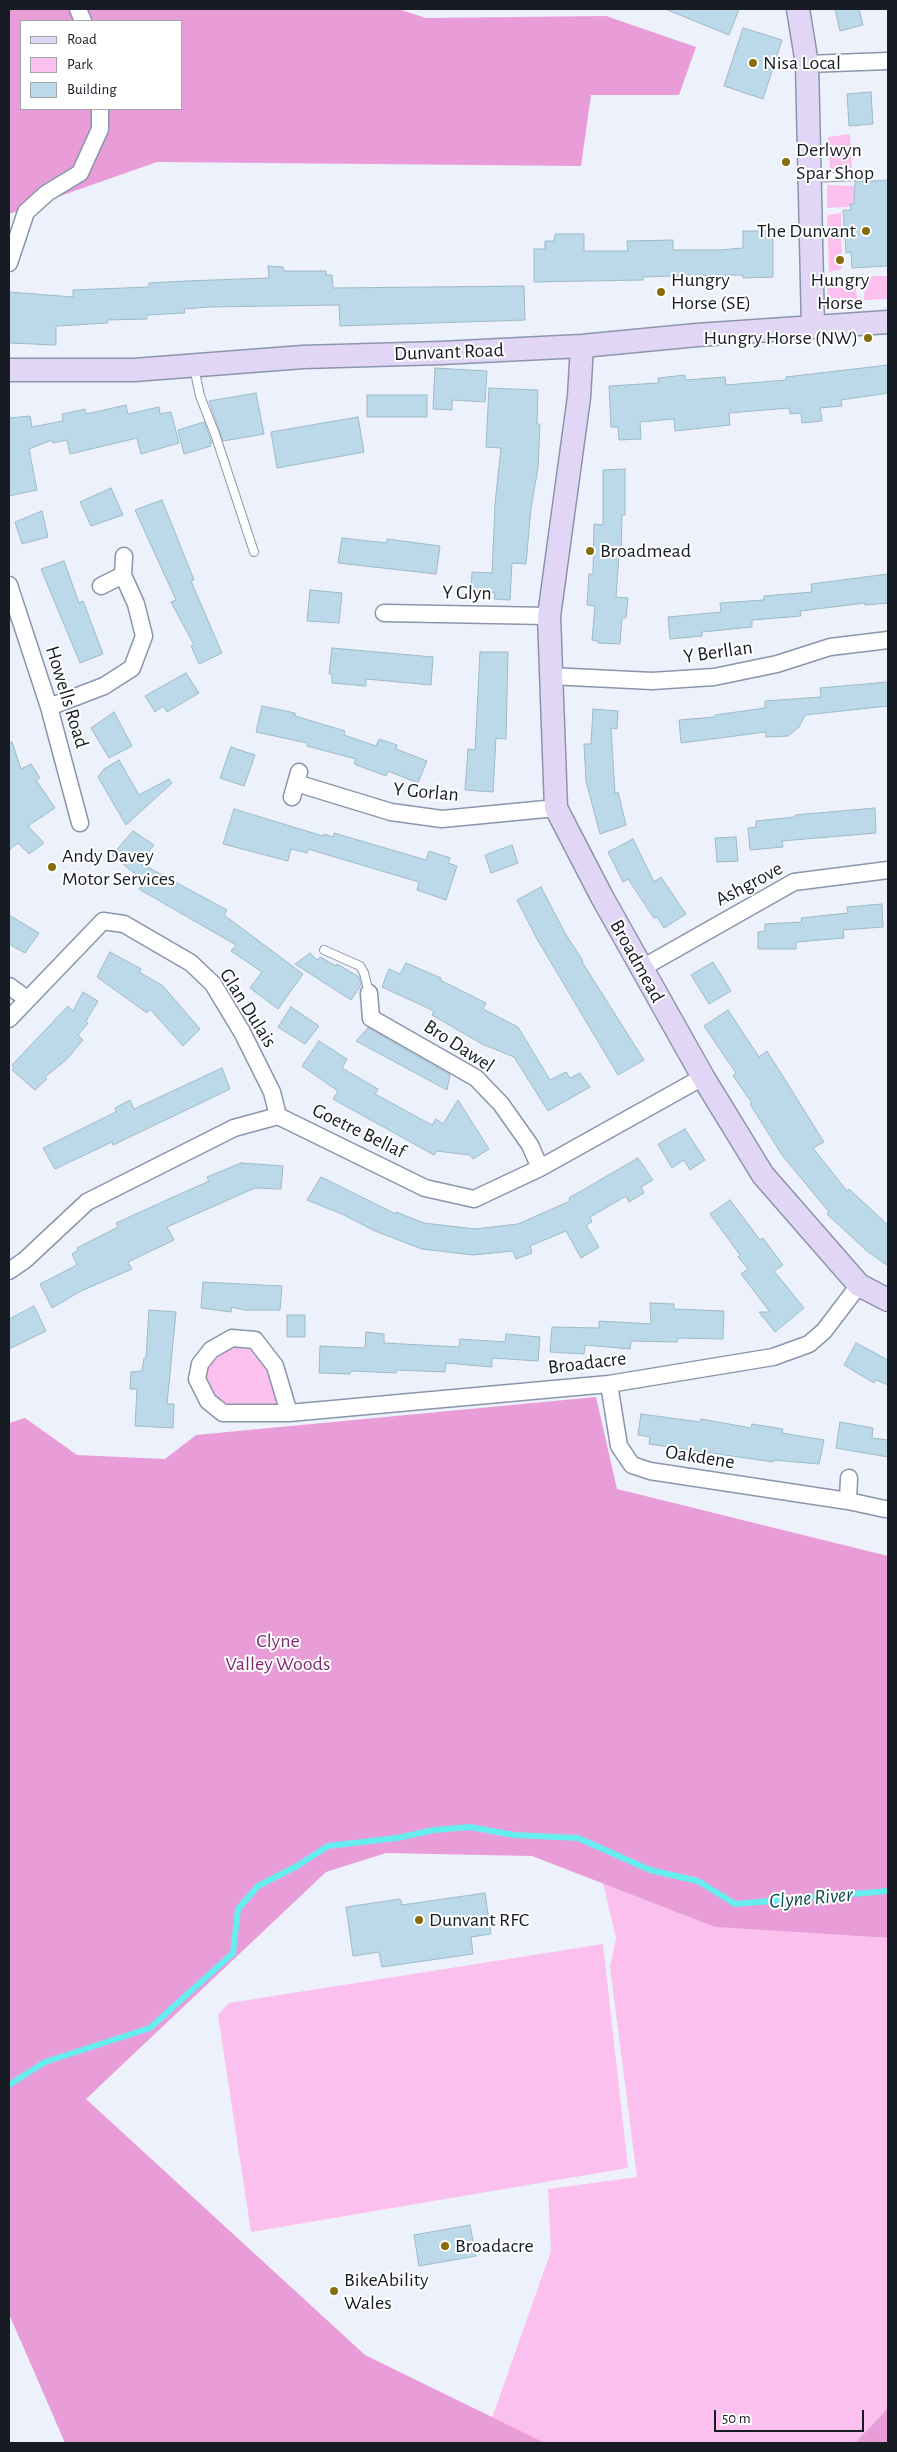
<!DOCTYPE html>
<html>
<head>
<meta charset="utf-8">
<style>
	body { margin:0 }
	#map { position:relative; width:897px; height:2452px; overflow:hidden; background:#ecf1fc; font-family:"Alegreya Sans",sans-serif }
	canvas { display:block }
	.frame { position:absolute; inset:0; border:10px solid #171b24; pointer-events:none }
	.legend { position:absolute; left:20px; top:20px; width:162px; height:90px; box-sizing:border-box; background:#fff; border:1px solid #a2a4a7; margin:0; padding:6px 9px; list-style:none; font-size:15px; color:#171b24 }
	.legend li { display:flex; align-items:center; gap:10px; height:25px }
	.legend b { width:25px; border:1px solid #a2a4a7 }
	.scale { position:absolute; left:714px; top:2410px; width:150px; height:22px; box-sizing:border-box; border:2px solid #171b24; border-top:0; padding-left:6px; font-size:15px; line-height:18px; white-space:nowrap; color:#171b24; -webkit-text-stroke:4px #fff; paint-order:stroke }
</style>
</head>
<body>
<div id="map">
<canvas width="897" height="2452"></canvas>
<div class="frame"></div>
<ul class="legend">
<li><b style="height:6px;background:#e2d6f6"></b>Road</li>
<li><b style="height:14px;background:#fcc0ee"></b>Park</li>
<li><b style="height:14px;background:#bcd9e9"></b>Building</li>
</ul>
<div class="scale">50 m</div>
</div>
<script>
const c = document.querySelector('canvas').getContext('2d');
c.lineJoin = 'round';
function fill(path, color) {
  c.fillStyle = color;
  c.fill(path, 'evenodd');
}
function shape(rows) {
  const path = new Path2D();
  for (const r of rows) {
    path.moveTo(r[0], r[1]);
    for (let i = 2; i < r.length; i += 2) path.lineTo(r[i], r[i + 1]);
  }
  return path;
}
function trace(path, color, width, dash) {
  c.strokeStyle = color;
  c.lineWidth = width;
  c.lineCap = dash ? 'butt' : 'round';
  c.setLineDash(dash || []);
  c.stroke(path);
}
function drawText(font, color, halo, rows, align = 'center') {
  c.font = font + ' "Alegreya Sans",sans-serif';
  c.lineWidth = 4;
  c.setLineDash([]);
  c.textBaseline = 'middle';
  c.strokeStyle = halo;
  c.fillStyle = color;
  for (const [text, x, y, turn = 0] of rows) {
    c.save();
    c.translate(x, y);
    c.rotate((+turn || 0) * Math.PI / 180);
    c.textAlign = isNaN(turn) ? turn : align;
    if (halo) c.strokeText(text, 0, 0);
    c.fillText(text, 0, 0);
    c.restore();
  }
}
fill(shape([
	[850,134,852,170,830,170,828,137],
	[827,185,854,186,856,195,854,196,854,204,848,207,827,208],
	[841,213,842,269,829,272,827,215],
	[865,276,888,276,888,299,864,300],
	[854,277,858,303,847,308,829,304,826,279],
	[255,1340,289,1413,223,1413,208,1401,200,1364,211,1350],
	[603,1883,715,1927,888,1938,888,2408,855,2443,545,2443,492,2418,551,2251,548,2189,637,2177,610,1967,616,1938],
	[603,1944,628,2168,251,2232,218,2015,229,2003]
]), '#fcc0ee');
fill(shape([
	[9,9,398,9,426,18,606,16,696,47,679,95,591,95,581,166,157,162,9,214],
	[21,21,181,21,181,109,21,109],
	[596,1397,617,1489,888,1556,888,1938,715,1927,532,1856,386,1853,326,1872,86,2099,365,2355,545,2443,65,2443,9,2314,9,1423,25,1418,77,1455,165,1459,196,1435],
	[888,2408,888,2443,855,2443]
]), '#e99dd8');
trace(shape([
	[9,2085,45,2062,150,2028,233,1953,238,1909,258,1886,297,1866,328,1846,397,1838,434,1830,470,1827,514,1835,578,1838,650,1870,698,1881,735,1904,888,1891]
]), '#66edf0', 6);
const building = shape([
	[665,9,739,9,729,35,665,9],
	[835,9,859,9,863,25,840,31,835,9],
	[743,28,782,40,763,99,724,86,743,28],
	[871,92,873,124,849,126,847,94,871,92],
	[888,180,888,266,852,268,851,252,846,253,843,210,851,210,850,204,854,204,855,182,888,180],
	[743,231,773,231,773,277,743,278,743,275,673,276,643,277,643,280,534,282,534,249,545,249,545,241,554,241,555,234,584,234,584,251,628,251,627,241,673,240,673,250,719,250,743,248,743,231],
	[268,266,283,267,284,271,326,271,326,275,332,275,333,288,524,286,525,320,340,326,339,305,209,307,184,309,185,313,147,315,147,319,107,320,108,323,56,326,56,345,9,343,9,292,73,297,73,290,149,287,149,283,186,281,269,278,268,266],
	[888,365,888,393,841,400,842,406,820,408,822,421,802,423,801,413,790,414,789,408,729,413,730,425,675,431,674,419,640,422,641,439,619,440,618,427,611,427,609,386,659,383,658,378,685,375,686,380,725,377,726,385,786,380,786,377,888,365],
	[435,368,487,371,485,402,452,400,452,410,433,409,435,368],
	[489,388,538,390,537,424,540,424,538,468,531,508,526,564,512,563,510,600,494,599,495,593,471,592,472,572,492,573,495,504,501,448,486,447,489,388],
	[256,393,264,434,223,441,209,401,256,393],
	[367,395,427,395,427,417,367,417,367,395],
	[126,405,128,414,159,407,160,414,171,412,179,443,141,454,137,438,70,454,67,440,53,443,52,440,29,449,37,490,9,496,9,418,30,416,32,427,63,421,62,414,85,409,86,414,126,405],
	[358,417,364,452,277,468,271,432,358,417],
	[204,422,212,443,210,443,211,446,184,454,178,430,204,422],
	[625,469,625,515,622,515,621,555,619,555,616,597,628,598,626,618,622,618,620,644,598,643,598,641,592,640,595,606,587,605,589,574,593,574,594,524,603,525,603,470,625,469],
	[111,488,123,515,91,526,80,502,111,488],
	[162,500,194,580,191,581,222,653,199,664,191,646,194,645,171,602,176,600,135,510,162,500],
	[42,511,48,537,22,544,15,522,42,511],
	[342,538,387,543,387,539,440,546,436,574,338,563,342,538],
	[64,561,79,603,83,601,103,654,80,663,41,569,64,561],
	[888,574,888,603,865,605,865,603,800,611,801,616,752,620,752,627,702,632,702,636,670,639,668,617,721,612,720,603,764,600,764,596,812,592,811,584,888,574],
	[310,590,342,593,339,623,307,621,310,590],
	[332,648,433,657,431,685,366,679,366,686,332,683,332,674,329,674,332,648],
	[480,652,508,652,506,739,496,738,493,792,465,790,468,749,475,750,480,652],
	[186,673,199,693,167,712,163,706,155,712,145,696,186,673],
	[888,682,888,706,805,715,799,727,788,736,766,737,766,732,681,743,679,720,715,717,715,715,765,708,765,701,821,697,820,688,888,682],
	[262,706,295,713,295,716,345,731,344,735,376,746,379,739,397,745,396,749,427,761,418,783,388,771,386,776,354,764,356,759,307,746,307,743,256,732,262,706],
	[593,709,618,711,617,729,611,728,615,793,618,792,626,825,600,834,586,781,584,744,591,744,593,709],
	[114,712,132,746,109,758,91,728,114,712],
	[12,742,21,769,31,764,40,778,36,780,55,808,28,826,44,843,29,854,18,843,9,850,9,743,12,742],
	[231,747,255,755,244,786,220,778,231,747],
	[119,760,139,795,169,779,172,783,126,825,98,777,104,769,119,760],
	[875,808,876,833,782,841,783,847,750,850,748,828,756,827,756,821,795,817,795,815,875,808],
	[234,809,323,836,324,834,333,837,334,833,426,860,429,851,450,858,448,863,457,866,446,900,417,890,419,882,308,849,307,853,291,849,288,861,223,844,234,809],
	[133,831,154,845,140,863,227,910,224,915,303,974,278,1009,250,988,262,972,231,951,236,945,139,889,144,881,112,855,133,831],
	[736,837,738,861,717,862,715,838,736,837],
	[633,839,654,882,661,877,686,914,664,928,657,917,654,918,628,879,623,882,608,852,633,839],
	[512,845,518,863,491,873,485,855,512,845],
	[541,887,565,933,583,961,582,962,644,1060,618,1075,537,939,517,900,541,887],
	[882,904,883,927,843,930,844,938,796,942,796,949,758,949,758,932,765,931,765,924,802,922,801,918,848,913,847,907,882,904],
	[9,915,39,933,25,953,9,944,9,915],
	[110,952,141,969,139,972,163,986,200,1029,183,1046,150,1009,147,1013,97,977,110,952],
	[310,953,317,960,320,957,336,966,337,964,359,977,361,985,351,1000,295,964,310,953],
	[713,962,731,991,709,1004,691,975,713,962],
	[406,963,441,978,440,980,486,1003,483,1009,518,1027,550,1080,566,1072,570,1078,580,1073,590,1087,548,1111,514,1057,482,1044,432,1015,434,1011,382,987,389,969,400,974,406,963],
	[83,992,98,1001,86,1021,88,1023,78,1035,83,1040,67,1059,45,1077,47,1079,35,1090,12,1070,14,1068,12,1065,68,1006,73,1011,83,992],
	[291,1007,319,1026,305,1044,278,1027,291,1007],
	[728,1010,759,1057,767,1051,824,1142,813,1148,847,1191,849,1189,888,1225,888,1266,867,1251,827,1214,829,1212,782,1155,750,1104,752,1103,733,1076,736,1073,704,1026,728,1010],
	[368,1028,450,1075,447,1090,356,1041,368,1028],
	[319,1041,347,1059,342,1068,378,1089,375,1094,432,1125,436,1119,443,1124,458,1100,489,1149,473,1159,470,1155,437,1151,434,1155,333,1099,338,1091,302,1066,319,1041],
	[222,1068,230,1089,113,1145,112,1142,55,1169,43,1148,116,1112,115,1108,130,1100,134,1109,222,1068],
	[685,1129,705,1160,690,1170,684,1160,672,1168,658,1144,685,1129],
	[638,1158,653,1180,641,1187,644,1193,629,1202,626,1196,590,1217,592,1222,586,1225,599,1247,581,1258,566,1231,530,1246,532,1253,516,1259,513,1251,473,1255,422,1249,375,1231,342,1214,307,1200,321,1177,396,1214,396,1212,424,1223,475,1229,518,1224,570,1201,569,1198,638,1158],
	[241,1163,283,1166,281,1189,255,1188,167,1227,174,1240,128,1262,132,1269,81,1291,52,1308,40,1284,77,1265,72,1254,78,1250,77,1248,118,1227,116,1223,209,1181,207,1177,241,1163],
	[730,1200,760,1240,763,1238,783,1265,774,1271,804,1308,775,1332,759,1312,770,1312,741,1274,748,1269,738,1257,740,1255,710,1214,730,1200],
	[203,1282,282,1286,280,1310,244,1310,232,1307,231,1312,201,1308,203,1282],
	[650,1303,674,1304,674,1309,724,1311,723,1339,678,1338,677,1342,631,1341,630,1349,585,1345,584,1354,550,1352,552,1327,599,1328,599,1321,651,1324,650,1303],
	[34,1306,46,1331,9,1349,9,1319,34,1306],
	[149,1310,176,1312,167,1404,174,1404,173,1428,135,1426,137,1389,130,1389,131,1372,142,1371,144,1358,146,1358,149,1310],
	[287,1315,305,1315,305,1337,287,1337,287,1315],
	[366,1332,384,1334,384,1343,459,1347,460,1339,505,1342,506,1334,540,1337,538,1361,492,1358,492,1367,446,1363,445,1372,397,1370,396,1373,351,1371,350,1374,319,1373,320,1346,365,1348,366,1332],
	[856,1343,888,1360,888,1385,876,1380,874,1383,844,1365,856,1343],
	[641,1414,700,1422,701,1419,751,1428,752,1424,783,1429,782,1433,824,1440,819,1464,773,1460,773,1462,649,1444,650,1437,638,1435,641,1414],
	[840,1422,873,1428,872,1438,888,1440,888,1457,836,1448,840,1422],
	[485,1893,491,1934,471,1937,473,1954,382,1967,379,1952,353,1956,346,1907,400,1899,402,1905,485,1893],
	[470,2225,476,2256,419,2266,414,2235,470,2225]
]);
fill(building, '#bcd9e9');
trace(building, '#9dbac9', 1);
const lane = shape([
	[811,178,858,176],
	[194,367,200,396,215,434,254,552],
	[324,950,360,966,364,973,369,993]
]);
const street = shape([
	[78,9,83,21],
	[807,64,888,61],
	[9,263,26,212,47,193,80,173,100,129,100,109],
	[9,585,49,707,80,823],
	[101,586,123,575],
	[384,613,549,616],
	[550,676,652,681,714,677,777,664,830,647,888,640],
	[49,707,104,686,132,668,144,636,136,604,123,575,124,556],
	[296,783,391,812,442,819,556,808],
	[292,797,299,772],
	[642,968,794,882,888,870],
	[9,986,27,999],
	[369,993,371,1018,476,1078,501,1104,530,1145,540,1168],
	[9,1019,103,921,124,924,191,963,213,984,242,1032,272,1092,278,1116],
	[9,1271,25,1260,87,1202,234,1128,278,1116,425,1188,474,1199,540,1168,703,1077],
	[609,1384,619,1446,632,1465,650,1471,848,1501,885,1509],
	[289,1413,275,1366,255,1340,232,1338,211,1350,200,1364,197,1379,208,1401,223,1413,289,1413,609,1384,773,1357,809,1344,824,1331,859,1285],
	[848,1501,849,1478]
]);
const secondary = shape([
	[798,9,807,64,813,326],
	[582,346,579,397,549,616,556,808,602,897,703,1077,763,1175,859,1285,888,1300],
	[9,370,134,370,303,357,441,353,582,346,697,335,888,322]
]);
trace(lane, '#8a95ad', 10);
trace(street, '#8a95ad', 19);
trace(secondary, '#8a95ad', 25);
trace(lane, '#fff', 8);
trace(street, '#fff', 16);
trace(secondary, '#e2d6f6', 22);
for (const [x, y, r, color] of [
	[753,63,5,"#856d0a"],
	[786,162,5,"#856d0a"],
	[866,231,5,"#856d0a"],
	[840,260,5,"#856d0a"],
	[661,292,5,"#856d0a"],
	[868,338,5,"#856d0a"],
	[590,551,5,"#856d0a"],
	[52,867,5,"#856d0a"],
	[419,1920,5,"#856d0a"],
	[445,2246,5,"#856d0a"],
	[334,2291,5,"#856d0a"]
]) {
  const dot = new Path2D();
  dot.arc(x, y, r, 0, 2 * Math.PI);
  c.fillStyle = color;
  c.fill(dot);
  trace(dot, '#fff', 2);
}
drawText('20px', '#171b24', '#fff', [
	["Nisa Local",763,63],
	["Derlwyn",796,150],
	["Spar Shop",796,173],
	["The Dunvant",856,231,"right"],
	["Hungry",671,280],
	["Horse (SE)",671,303],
	["Hungry",840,280,"center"],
	["Horse",840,303,"center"],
	["Hungry Horse (NW)",858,338,"right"],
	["Broadmead",600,551],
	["Andy Davey",62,856],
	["Motor Services",62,879],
	["Dunvant RFC",429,1920],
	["Broadacre",455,2246],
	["BikeAbility",344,2280],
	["Wales",344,2303]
], 'left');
drawText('20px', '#171b24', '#fff', [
	["Dunvant Road",449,352,-2],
	["Y Glyn",467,593,1],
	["Y Berllan",718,652,-8],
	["Howells Road",67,697,73],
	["Y Gorlan",426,792,5],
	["Ashgrove",749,884,-28],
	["Broadmead",637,961,61],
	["Glan Dulais",248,1008,58],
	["Bro Dawel",459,1046,33],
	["Goetre Bellaf",359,1131,26],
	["Broadacre",587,1363,-7],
	["Oakdene",700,1457,9]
]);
drawText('20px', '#802971', '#fff', [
	["Clyne",278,1641],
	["Valley Woods",278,1664]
]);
drawText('italic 21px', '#0e4b4c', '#fff', [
	["Clyne River",811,1898,-5]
]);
</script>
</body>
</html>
